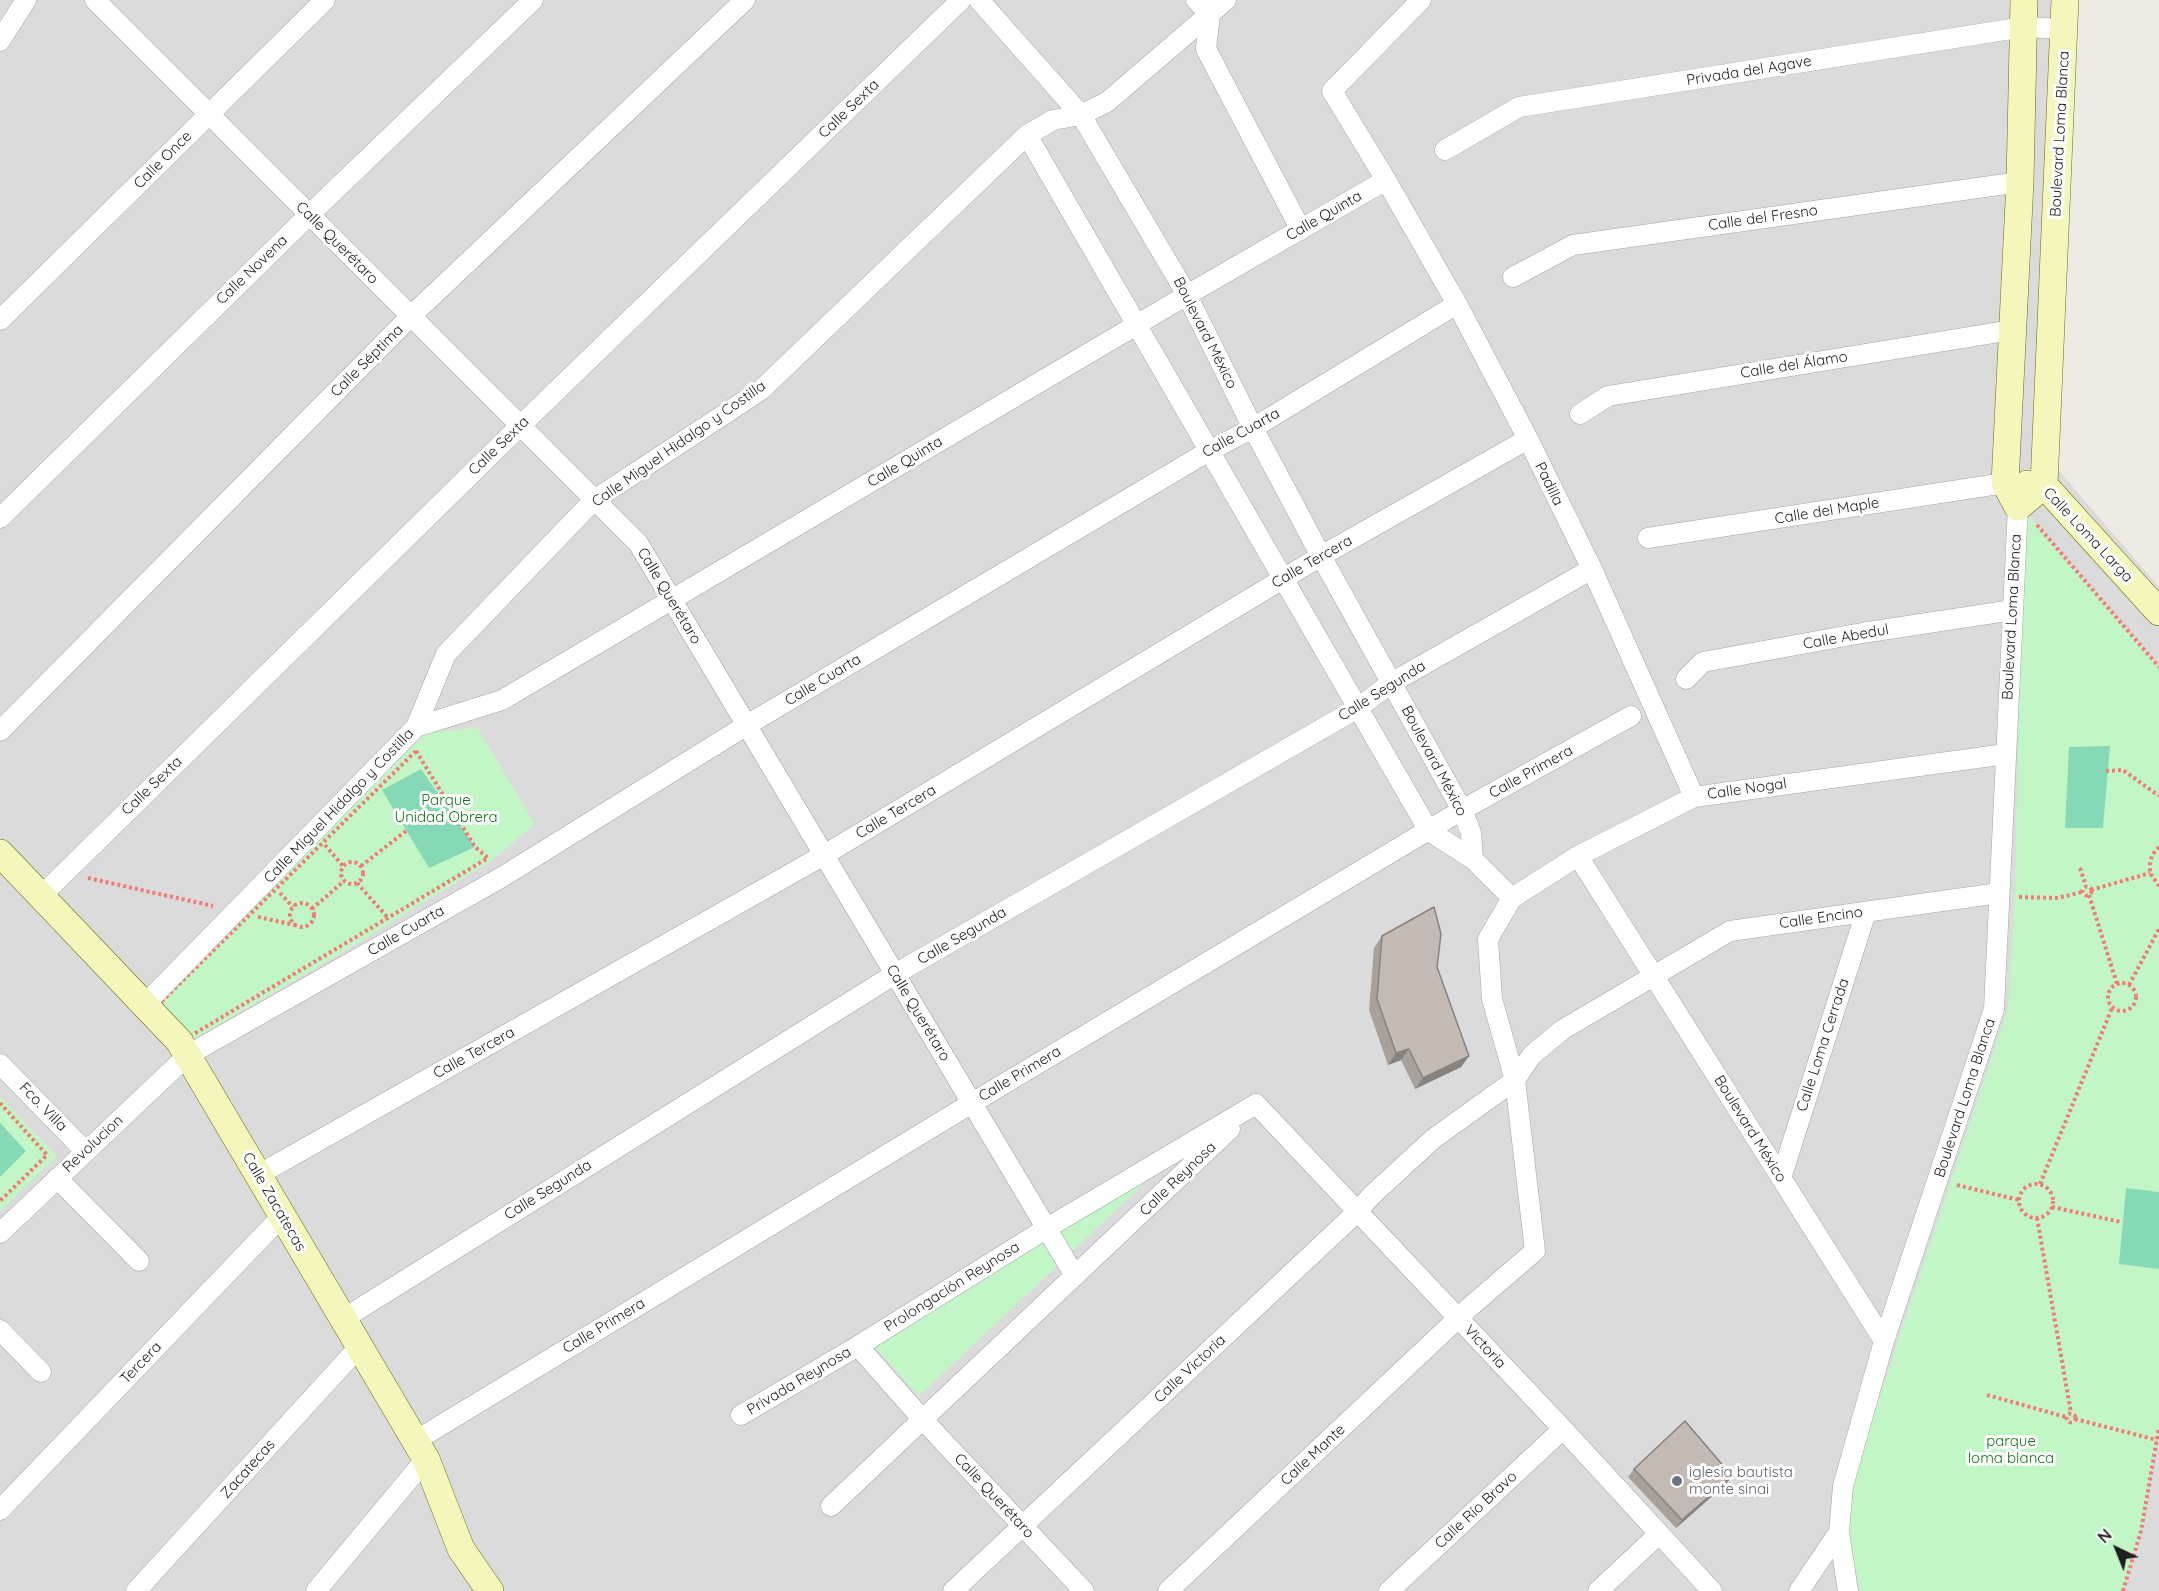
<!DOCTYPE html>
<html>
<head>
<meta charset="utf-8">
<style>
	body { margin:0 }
	#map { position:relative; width:2159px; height:1591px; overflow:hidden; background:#eeebe4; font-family:Quicksand,sans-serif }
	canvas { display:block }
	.north { position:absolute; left:2087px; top:1519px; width:60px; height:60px; -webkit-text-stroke:4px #fff; paint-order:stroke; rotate:317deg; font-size:16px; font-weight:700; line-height:24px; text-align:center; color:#1e1e1e }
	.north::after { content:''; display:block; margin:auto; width:21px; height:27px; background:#1e1e1e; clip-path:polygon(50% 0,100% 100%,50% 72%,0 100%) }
</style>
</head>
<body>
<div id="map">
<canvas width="2159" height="1591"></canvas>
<div class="north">N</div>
</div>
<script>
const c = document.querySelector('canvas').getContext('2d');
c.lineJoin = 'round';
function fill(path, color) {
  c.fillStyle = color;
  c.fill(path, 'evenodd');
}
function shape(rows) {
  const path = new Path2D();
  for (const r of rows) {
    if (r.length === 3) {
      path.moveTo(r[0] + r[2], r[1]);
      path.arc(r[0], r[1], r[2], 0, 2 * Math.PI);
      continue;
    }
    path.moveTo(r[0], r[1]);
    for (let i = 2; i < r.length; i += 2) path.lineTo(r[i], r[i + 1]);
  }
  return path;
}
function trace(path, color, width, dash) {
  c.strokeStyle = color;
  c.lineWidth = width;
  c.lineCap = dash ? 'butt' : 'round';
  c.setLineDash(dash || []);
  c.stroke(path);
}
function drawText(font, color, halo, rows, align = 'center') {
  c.font = font + ' Quicksand,sans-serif';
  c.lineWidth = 6;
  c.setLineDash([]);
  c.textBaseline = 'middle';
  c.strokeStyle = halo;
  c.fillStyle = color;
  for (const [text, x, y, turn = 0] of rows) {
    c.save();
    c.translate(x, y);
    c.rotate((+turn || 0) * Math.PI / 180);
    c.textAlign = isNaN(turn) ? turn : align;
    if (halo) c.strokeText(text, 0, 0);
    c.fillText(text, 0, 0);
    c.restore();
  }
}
fill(shape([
	[0,0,2072,0,2055,466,2159,587,2159,1591,0,1591]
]), '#dcdbdb');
fill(shape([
	[2030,517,2159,667,2159,1427,2141,1531,2123,1591,1860,1591,1849,1534,1855,1471,2008,1008,2015,893,2022,527],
	[477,727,535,824,491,861,340,954,194,1039,159,997,169,990,425,734],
	[0,1097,57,1156,0,1211],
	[1166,1163,919,1396,874,1346]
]), '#c3f6c6');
fill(shape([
	[2110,746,2103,828,2065,828,2069,747],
	[421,769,475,847,429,868,382,790],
	[0,1123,26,1151,0,1177],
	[2126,1188,2159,1192,2159,1269,2119,1264]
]), '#86d9b7');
const street = shape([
	[95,0,638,543,1075,1276],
	[979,0,1081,115,1187,295,1253,428,1321,556,1462,810,1471,833,1473,859],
	[1196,0,1210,15,1206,49,1301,230],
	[1421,0,1332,91,1386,180,1457,304,1528,439,1592,569,1694,797],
	[0,41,26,0],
	[1027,135,1429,831,1473,859,1512,898,1488,939,1492,999,1515,1080,1535,1251,1471,1306,1168,1591],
	[1445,150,1519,107,2024,27,2064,29],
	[1513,277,1573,245,2020,182],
	[0,320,325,0],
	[1580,414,1608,396,2012,330],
	[0,518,309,215,533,0],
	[1648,538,2005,483],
	[1686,679,1703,662,1862,633,2013,610],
	[416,727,502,700,1187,295,1386,180],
	[0,731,411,316,745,0],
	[1578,856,1884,1341],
	[41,896,520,426,961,0],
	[1512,898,1578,856,1694,797,2006,754],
	[144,1005,416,727,446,654,594,500,761,390,1027,135,1053,120,1081,115,1107,102,1226,0],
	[0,1064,85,1151],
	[1256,1104,1563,1429,1712,1591],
	[258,1175,824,855,1321,556,1528,439],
	[57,1178,139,1261],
	[1781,1178,1866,912],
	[0,1233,188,1055,502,877,747,725,1209,451,1253,428,1457,304],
	[343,1319,895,974,1358,708,1391,683,1592,569],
	[0,1330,41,1372],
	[858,1346,923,1420,1084,1591],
	[741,1415,858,1346,1047,1228,1256,1104],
	[415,1441,972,1103,1462,810,1631,716],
	[831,1506,1230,1129],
	[0,1510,282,1216],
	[136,1591,359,1347],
	[316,1591,426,1459],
	[953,1591,1357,1212,1372,1195,1433,1139,1515,1080,1532,1055,1562,1030,1730,931,1999,893],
	[1389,1591,1563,1429],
	[1598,1591,1659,1534],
	[1799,1591,1839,1532],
	[1848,1591,1839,1532,1843,1486,1884,1341,1994,1009,2018,507]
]);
const secondary = shape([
	[2024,0,2020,182,2005,483,2018,507,2044,485,2065,0],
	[2027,484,2044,485,2159,612],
	[0,853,179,1041,426,1459,461,1549,490,1591]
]);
trace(street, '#a5a5a5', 21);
trace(secondary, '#676f0b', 28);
trace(shape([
	[2037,525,2159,667],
	[416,751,475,847,488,858,187,1038,159,1004,416,751],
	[2106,771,2123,770,2159,796],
	[325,845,343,866],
	[2159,847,2152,855,2150,864,2150,873,2159,886],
	[352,873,11],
	[361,866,406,831],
	[2080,868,2086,886],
	[88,878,213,906],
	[357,883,388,918],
	[2087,891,4.5],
	[2091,890,2150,873],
	[280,893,293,907],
	[2089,895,2117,984],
	[2019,897,2058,898,2082,892],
	[302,915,12],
	[312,909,344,881],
	[258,917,295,925],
	[2122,997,14],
	[2129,985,2159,929],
	[0,1103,47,1155,0,1201],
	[2036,1201,17],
	[2040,1184,2112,1008],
	[1957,1185,2019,1200],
	[2052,1207,2121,1222],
	[2037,1218,2071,1413],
	[1987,1395,2066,1417],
	[2071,1418,4.5],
	[2075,1419,2157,1440],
	[2123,1591,2141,1531,2159,1427]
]), '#f27b72', 4, [3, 3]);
trace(street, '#fff', 20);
trace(secondary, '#f5f6bb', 27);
fill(shape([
	[1382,936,1437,967,1469,1056,1461,1067,1415,1089,1401,1060,1388,1065,1369,1010,1374,948],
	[1634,1469,1726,1484,1676,1528,1628,1477]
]), '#a8a09b');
fill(shape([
	[1409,1049,1401,1060,1388,1065,1396,1053],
	[1469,1056,1461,1067,1415,1089,1423,1078],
	[1732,1476,1726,1484,1676,1528,1682,1520]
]), '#88827e');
const building = shape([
	[1434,907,1441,934,1437,967,1469,1056,1423,1078,1409,1049,1396,1053,1377,999,1382,936,1434,907],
	[1685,1421,1732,1476,1682,1520,1634,1469,1685,1421]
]);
fill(building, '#c3bab4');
trace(building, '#88827e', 1.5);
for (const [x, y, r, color] of [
	[1677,1481,6,"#6b7280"]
]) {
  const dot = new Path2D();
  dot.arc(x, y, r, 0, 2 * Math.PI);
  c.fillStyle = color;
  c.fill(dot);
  trace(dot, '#fff', 2);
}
drawText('15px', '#1e1e1e', '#fff', [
	["Privada del Agave",1749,71,-9],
	["Calle Sexta",849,109,-44],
	["Boulevard Loma Blanca",2060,134,-87],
	["Calle Once",163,160,-45],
	["Calle Quinta",1324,216,-30],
	["Calle del Fresno",1763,218,-8],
	["Calle Querétaro",337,243,45],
	["Calle Novena",252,270,-44],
	["Boulevard México",1205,333,63],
	["Calle Séptima",367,361,-45],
	["Calle del Álamo",1794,365,-9],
	["Calle Cuarta",1241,433,-29],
	["Calle Miguel Hidalgo y Costilla",679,444,-35],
	["Calle Sexta",499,446,-44],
	["Calle Quinta",905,462,-31],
	["Padilla",1549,484,64],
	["Calle del Maple",1827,511,-9],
	["Calle Loma Larga",2088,535,47],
	["Calle Tercera",1312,562,-30],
	["Calle Querétaro",669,596,59],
	["Boulevard Loma Blanca",2012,617,-87],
	["Calle Abedul",1846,637,-10],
	["Calle Cuarta",823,680,-31],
	["Calle Segunda",1382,691,-32],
	["Boulevard México",1434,761,62],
	["Calle Primera",1531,772,-29],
	["Calle Sexta",152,786,-44],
	["Calle Nogal",1747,789,-8],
	["Calle Miguel Hidalgo y Costilla",339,806,-46],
	["Calle Tercera",896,812,-31],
	["Calle Encino",1821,918,-8],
	["Calle Cuarta",406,931,-30],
	["Calle Segunda",962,936,-30],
	["Calle Querétaro",918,1013,59],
	["Calle Loma Cerrada",1823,1045,-72],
	["Calle Tercera",474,1053,-29],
	["Calle Primera",1020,1074,-31],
	["Boulevard Loma Blanca",1965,1098,-72],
	["Fco. Villa",43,1107,46],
	["Boulevard México",1750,1129,58],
	["Revolucion",93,1144,-43],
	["Calle Reynosa",1178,1179,-44],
	["Calle Segunda",548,1190,-32],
	["Calle Zacatecas",274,1202,60],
	["Prolongación Reynosa",952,1287,-32],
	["Calle Primera",604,1326,-31],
	["Victoria",1485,1347,47],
	["Tercera",141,1363,-46],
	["Calle Victoria",1190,1369,-43],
	["Privada Reynosa",799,1381,-31],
	["Calle Mante",1313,1455,-43],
	["Zacatecas",248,1469,-48],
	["Calle Querétaro",994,1496,47],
	["Calle Río Bravo",1476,1510,-43]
]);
drawText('15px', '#117617', '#fff', [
	["Parque",446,800],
	["Unidad Obrera",446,817],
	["parque",2011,1441],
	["loma blanca",2011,1458]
]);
drawText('15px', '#5b616d', '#fff', [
	["iglesia bautista",1689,1472],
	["monte sinai",1689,1489]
], 'left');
</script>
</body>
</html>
